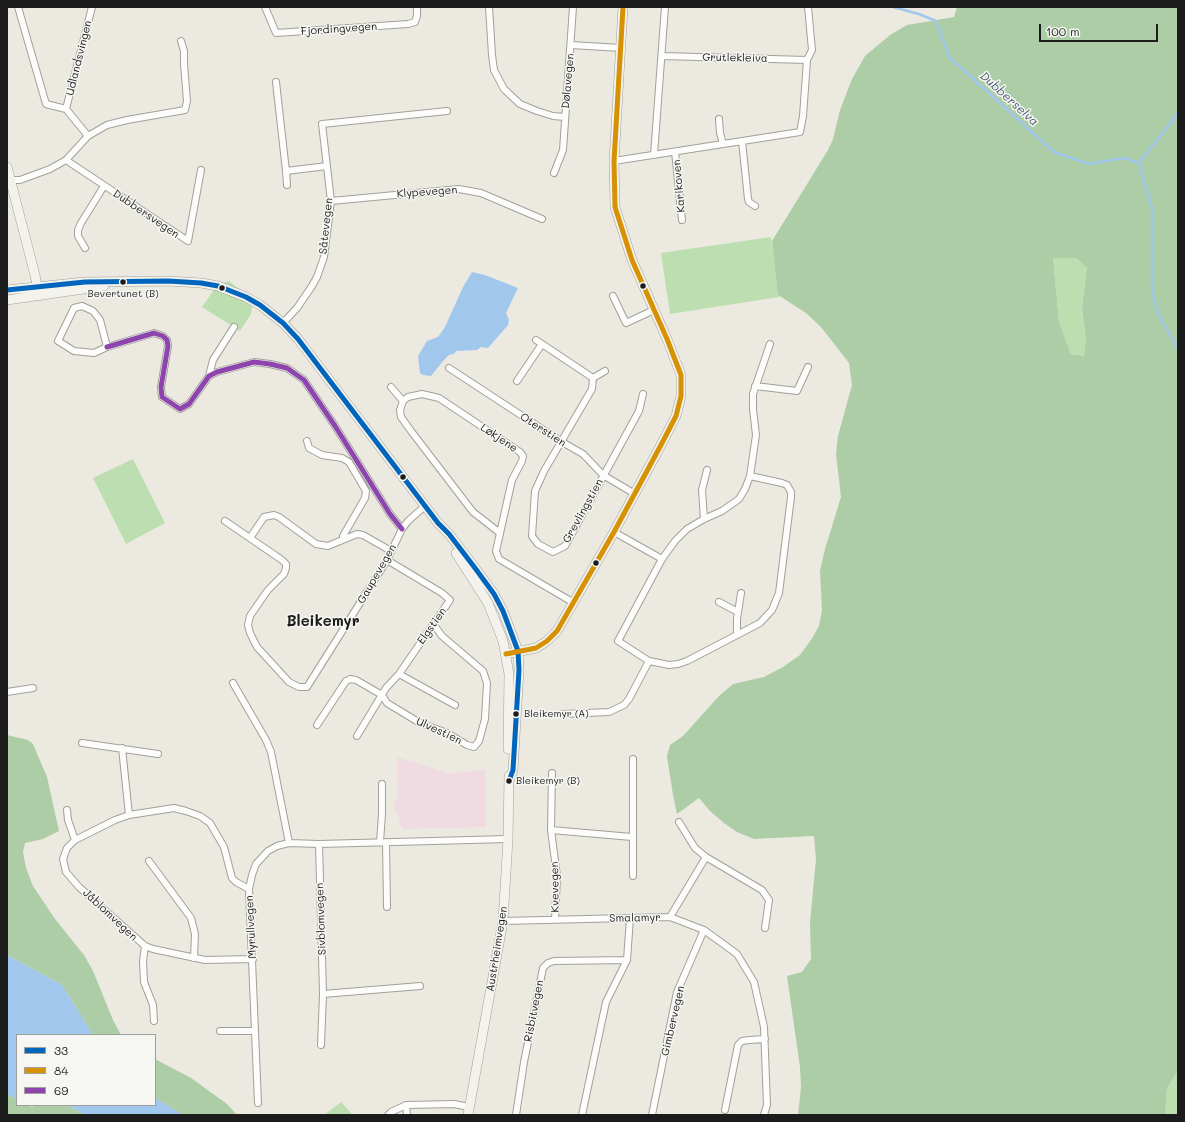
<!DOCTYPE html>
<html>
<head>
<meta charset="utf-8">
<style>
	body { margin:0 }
	#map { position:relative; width:1185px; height:1122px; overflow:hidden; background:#eceae0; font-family:Mali,sans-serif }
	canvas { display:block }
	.frame { position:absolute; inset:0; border:8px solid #1c1c1c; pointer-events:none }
	.legend { position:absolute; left:16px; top:1034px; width:140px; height:72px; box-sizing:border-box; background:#f6f6f2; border:1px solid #9f9f9c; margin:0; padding:5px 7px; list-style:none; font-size:12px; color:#1c1c1c }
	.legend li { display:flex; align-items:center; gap:8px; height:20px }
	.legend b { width:20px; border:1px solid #9f9f9c }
	.scale { position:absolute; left:1039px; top:24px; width:119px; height:18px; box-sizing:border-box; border:2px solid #1c1c1c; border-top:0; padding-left:5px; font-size:12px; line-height:14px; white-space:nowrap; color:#1c1c1c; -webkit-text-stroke:3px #f6f6f2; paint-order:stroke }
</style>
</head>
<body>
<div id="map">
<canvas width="1185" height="1122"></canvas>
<div class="frame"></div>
<ul class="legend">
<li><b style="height:5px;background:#0065bd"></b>33</li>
<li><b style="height:5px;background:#d69104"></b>84</li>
<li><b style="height:5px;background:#8e44ad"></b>69</li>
</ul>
<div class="scale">100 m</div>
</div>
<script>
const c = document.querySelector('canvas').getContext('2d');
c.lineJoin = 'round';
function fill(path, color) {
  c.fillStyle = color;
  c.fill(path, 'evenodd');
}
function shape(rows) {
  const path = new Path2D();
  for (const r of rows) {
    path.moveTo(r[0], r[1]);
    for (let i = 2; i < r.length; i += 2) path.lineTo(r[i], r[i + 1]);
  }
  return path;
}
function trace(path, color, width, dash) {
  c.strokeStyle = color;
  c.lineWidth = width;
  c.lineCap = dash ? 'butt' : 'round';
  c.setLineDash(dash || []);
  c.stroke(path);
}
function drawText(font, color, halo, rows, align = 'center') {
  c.font = font + ' Mali,sans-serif';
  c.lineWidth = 3;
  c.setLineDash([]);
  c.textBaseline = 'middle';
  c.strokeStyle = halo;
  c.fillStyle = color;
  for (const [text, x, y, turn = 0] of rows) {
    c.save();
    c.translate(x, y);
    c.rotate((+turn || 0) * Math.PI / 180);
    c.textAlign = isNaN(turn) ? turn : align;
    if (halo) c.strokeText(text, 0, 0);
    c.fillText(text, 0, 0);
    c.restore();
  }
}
fill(shape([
	[397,757,451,774,485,769,486,827,403,829,400,825,399,817,394,811,394,802,398,800]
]), '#efdbe1');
fill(shape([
	[771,237,779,297,670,314,661,253],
	[1053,258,1076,258,1087,268,1082,308,1086,339,1084,356,1071,354,1059,322],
	[229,281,253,300,251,314,240,331,202,307,218,284],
	[133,459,165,523,126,544,93,478],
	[1178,1071,1178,1115,1165,1115,1167,1088],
	[341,1102,351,1113,349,1115,324,1115]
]), '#bddeb1');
fill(shape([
	[957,7,1178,7,1178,1071,1167,1088,1165,1115,798,1115,801,1087,800,1067,787,976,802,972,811,959,810,923,816,859,814,836,754,839,737,832,724,823,710,811,699,798,677,814,673,795,667,756,670,745,683,736,719,696,733,684,764,677,783,667,800,655,811,640,819,626,822,610,820,571,825,549,841,497,836,454,838,436,852,385,849,363,821,327,806,313,778,295,772,241,828,150,833,139,840,110,852,79,865,56,890,35,907,25,954,17],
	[1053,258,1076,258,1087,268,1082,308,1086,339,1084,356,1071,354,1059,322],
	[7,735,28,740,33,744,47,777,59,831,43,839,25,843,23,852,26,868,33,886,55,919,84,955,93,971,113,1020,121,1035,93,1035,62,985,7,955],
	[155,1059,191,1078,227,1104,237,1115,183,1115,155,1098],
	[7,1094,17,1099,17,1105,28,1105,32,1107,35,1105,68,1105,85,1115,7,1115]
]), '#accda6');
fill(shape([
	[472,272,485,275,518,288,506,313,509,320,508,325,488,348,481,347,477,350,456,351,454,354,449,355,443,361,431,376,423,375,420,373,418,356,427,341,438,337,445,327,463,287],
	[7,955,62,985,93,1035,17,1035,17,1099,7,1094],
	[155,1098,183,1115,85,1115,68,1105,155,1105]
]), '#a2c7ed');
trace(shape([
	[893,7,919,14,936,21,949,57,1054,152,1089,164,1124,158,1139,163],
	[1139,163,1152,208,1152,290,1158,314,1178,349],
	[1139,163,1178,113]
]), '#a2c7ed', 2.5);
const street = shape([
	[18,7,46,104,66,109,88,136],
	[265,7,276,33,408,24,415,22,417,16,417,7],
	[489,7,492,55,494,70,504,89,520,104,537,111,553,116,565,117],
	[571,45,621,48],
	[662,56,807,60],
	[276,82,286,171,287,185],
	[66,109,92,7],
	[719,119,720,133,723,144],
	[742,141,748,199,749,202,755,206],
	[675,152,682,220],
	[654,155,665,7],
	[66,160,188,241,201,170],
	[614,161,800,132,803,116,807,60,812,50,808,7],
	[286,171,327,166],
	[554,173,563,150,573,7],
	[11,180,20,180,50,169,66,160,88,136,107,125,127,120,185,110,187,101,184,64,184,51,181,41],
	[331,201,459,189,481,193,542,219],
	[85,248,78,236,78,230,81,223,104,186],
	[613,296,626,323,654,310],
	[82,306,93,311,100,320,104,335,107,347,94,353,74,351,58,341,74,308,82,306],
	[283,323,297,308,312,286,317,277,324,257,331,201,322,124,447,111],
	[536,340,593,378,592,389,544,471,535,491,532,536,538,544,553,552,565,546,639,411,643,394],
	[107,347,154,333,163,336,167,340,168,346,161,387,162,397,180,409,189,404,209,376,217,372,254,362,270,364,287,368,304,380,335,426,390,514,402,529],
	[449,368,562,442,583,454,603,475,635,494],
	[209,376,213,360,234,327],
	[593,378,605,371],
	[517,381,542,344],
	[755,386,797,391,808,367],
	[391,387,403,401],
	[307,441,309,448,322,455,342,458,349,462,366,491,365,498,343,536,343,539],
	[750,476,782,483,787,485,791,492,791,497,779,593,772,610,760,623,687,661,678,664,669,665,649,661,618,641,662,559,675,541,687,529,704,519,722,511,739,499,745,489,750,476,756,435,753,409,753,394,770,344],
	[704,519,702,490,707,470],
	[225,521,282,560,286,564,286,568,284,574,268,590,263,597,250,616,248,625,250,633,257,647,289,682,299,687,307,687,387,560,402,529,408,521,425,506],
	[614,532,662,559],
	[500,533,473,512,411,431,401,417,400,410,403,401,408,397,422,394,439,398,520,452,523,456,522,461,512,480,496,551,499,559,574,603],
	[250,538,264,517,274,515,279,517,316,544,328,546,357,534,363,535,391,551],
	[719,602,738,612],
	[737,635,737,619,741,593],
	[399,674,455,705],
	[233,683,266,740,271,752,289,843],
	[7,692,33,688],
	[563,714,609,712,624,705,629,699,649,661],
	[317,725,346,681,350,679,356,680,382,695,387,703,420,723,447,733,467,745,474,747,479,741,485,719,487,683,483,671,442,636,434,625],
	[357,736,386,688,399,674,450,600,442,593,387,560],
	[82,743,158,754],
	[122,748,129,815],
	[552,773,551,830,557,876,555,919],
	[67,810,68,820,75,840],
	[679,822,695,848,706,857],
	[551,830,632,837],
	[380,842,382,814,382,784],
	[386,842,387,907],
	[319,844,323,994,321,1045],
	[149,861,191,918,195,934,194,958],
	[633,876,633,759],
	[249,889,236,882,232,878,224,847,210,823,200,816,186,811,174,808,129,815,115,820,75,840,67,848,63,859,66,872,79,887,145,946,153,949,205,960,253,959],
	[670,917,706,857,762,890,769,900,765,928],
	[503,921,670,917,704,930,737,954,754,982,764,1027,767,1105,764,1115],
	[145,946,143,961,144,982,153,1005,154,1021],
	[323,994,420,986],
	[220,1031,255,1031],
	[258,1103,249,889,252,875,256,864,268,851,277,846,289,843,319,844,508,839],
	[406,1105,407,1115],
	[725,1110,738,1045,742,1041,749,1040,765,1039],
	[388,1115,391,1112,406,1105,454,1104,469,1107],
	[516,1115,524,1062,543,968,548,963,554,961,627,960],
	[582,1115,606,1002,627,960,630,918],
	[652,1115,677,992,704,930]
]);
const secondary = shape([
	[7,167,35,275,39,296],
	[7,290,85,282,168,281,201,283,218,286,246,297,260,305,283,323,298,339,438,523,449,534,475,568,494,594,503,611,518,651,519,670,513,770,509,781],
	[7,300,104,286],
	[456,553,488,603,503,641,509,674,508,749],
	[506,654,536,648,547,641,557,631,614,532,661,445,676,416,681,396,681,375,667,339,632,260,615,207,614,161,623,7],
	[468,1115,503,921,508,839,509,776]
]);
trace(street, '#a1a09a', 8);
trace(secondary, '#a1a09a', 10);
trace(street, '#fcfcfa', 6);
trace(secondary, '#f4f2ec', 9);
trace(shape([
	[7,290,85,282,168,281,201,283,218,286,246,297,260,305,283,323,298,339,438,523,449,534,475,568,494,594,503,611,518,651,519,670,513,770,509,781]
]), '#0065bd', 5);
trace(shape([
	[506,654,536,648,547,641,557,631,614,532,661,445,676,416,681,396,681,375,667,339,632,260,615,207,614,161,623,7]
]), '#d69104', 5);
trace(shape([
	[107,347,154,333,163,336,167,340,168,346,161,387,162,397,180,409,189,404,209,376,217,372,254,362,270,364,287,368,304,380,335,426,390,514,402,529]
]), '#8e44ad', 5);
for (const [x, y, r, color] of [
	[123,282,3.5,"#1c1c1c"],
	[643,286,3.5,"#1c1c1c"],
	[222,288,3.5,"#1c1c1c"],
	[403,477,3.5,"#1c1c1c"],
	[596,563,3.5,"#1c1c1c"],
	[516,714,3.5,"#1c1c1c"],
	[509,781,3.5,"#1c1c1c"]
]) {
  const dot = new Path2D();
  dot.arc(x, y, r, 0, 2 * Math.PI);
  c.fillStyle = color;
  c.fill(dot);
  trace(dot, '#f6f6f2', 1.5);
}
drawText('10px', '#1c1c1c', '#f6f6f2', [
	["Bevertunet (B)",123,294,"center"],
	["Bleikemyr (A)",524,714],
	["Bleikemyr (B)",516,781]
], 'left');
drawText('11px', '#1c1c1c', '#f6f6f2', [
	["Fjordingvegen",339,29,-4],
	["Udlandsvingen",79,58,-76],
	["Grutlekleiva",735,58,1],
	["Dølavegen",568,81,-85],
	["Karikoven",679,186,-95],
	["Klypevegen",427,192,-4],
	["Dubbersvegen",146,214,34],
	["Såtevegen",326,226,-84],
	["Oterstien",543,430,33],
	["Løkjene",499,438,34],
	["Grevlingstien",583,511,-61],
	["Gaupevegen",377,574,-60],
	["Elgstien",432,626,-55],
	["Ulvestien",439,731,25],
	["Kvevegen",555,887,-91],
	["Jåblomvegen",110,915,43],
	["Smalamyr",635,918,-1],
	["Sivblomvegen",321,919,-92],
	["Myrullvegen",251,927,-93],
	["Austrheimvegen",497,949,-81],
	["Risbitvegen",534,1011,-79],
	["Gimbervegen",673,1021,-77]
]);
drawText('italic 12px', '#455a72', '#f6f6f2', [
	["Dubberselva",1009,99,42]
]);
drawText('bold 15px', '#1c1c1c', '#f6f6f2', [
	["Bleikemyr",323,621]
]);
</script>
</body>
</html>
